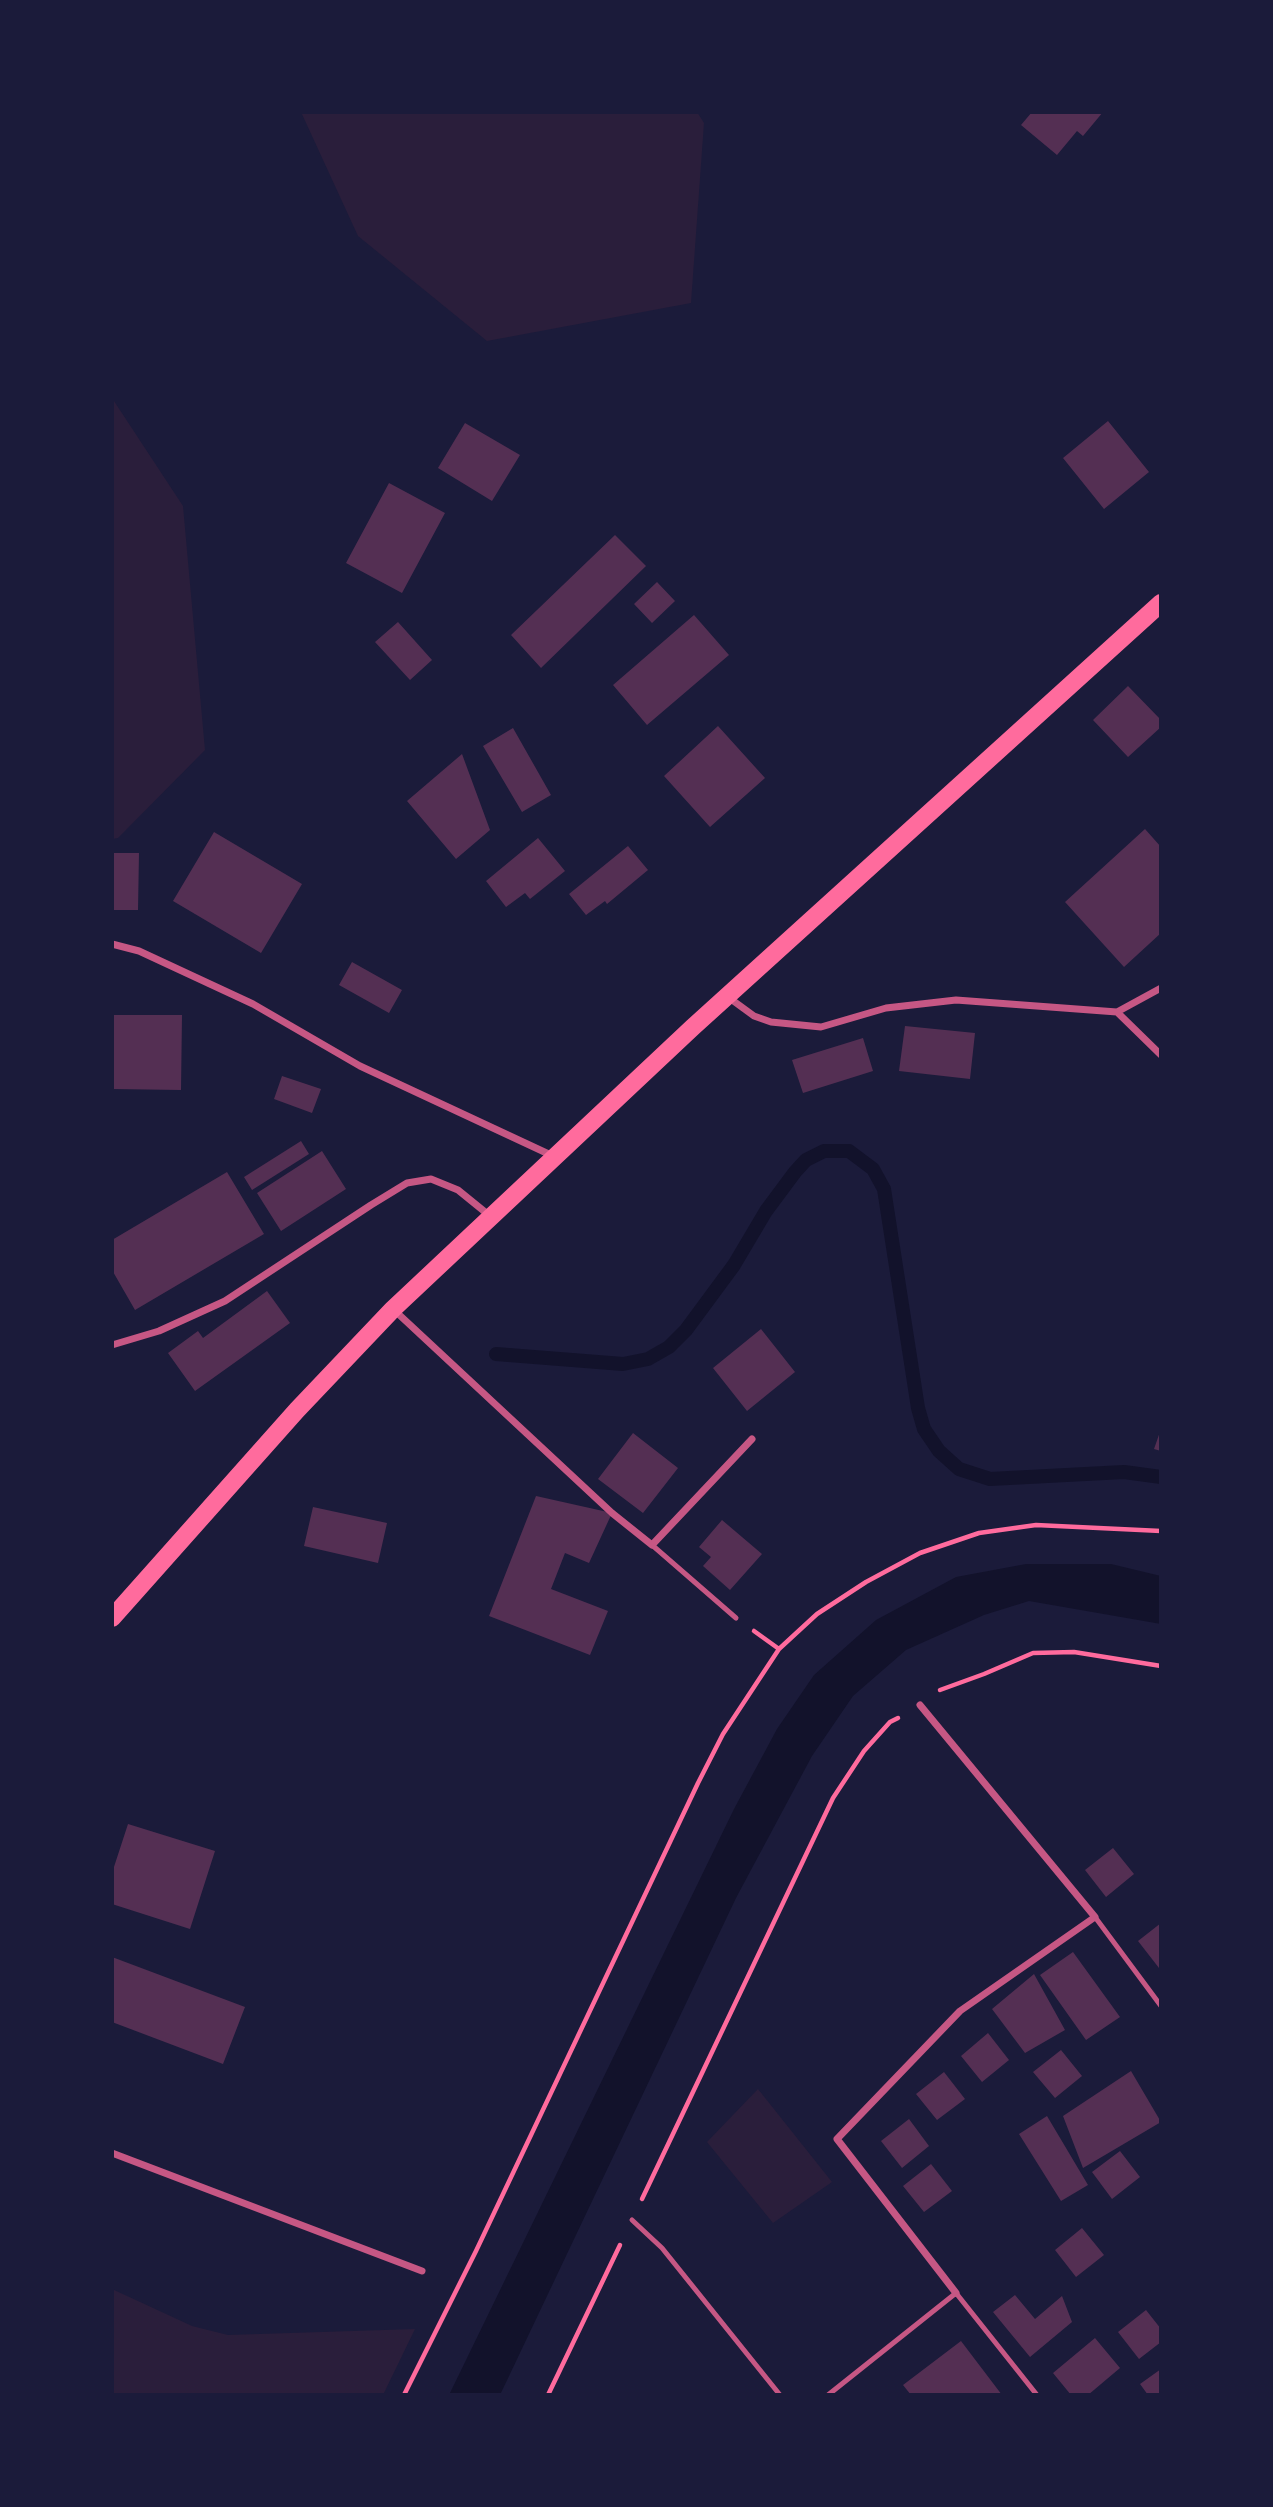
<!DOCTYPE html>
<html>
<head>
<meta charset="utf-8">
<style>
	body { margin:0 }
	#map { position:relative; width:1273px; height:2507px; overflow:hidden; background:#1b1b3a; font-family:"Exo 2",sans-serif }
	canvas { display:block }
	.frame { position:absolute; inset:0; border:114px solid #1b1b3a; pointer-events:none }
</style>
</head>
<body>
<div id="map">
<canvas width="1273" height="2507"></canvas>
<div class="frame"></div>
</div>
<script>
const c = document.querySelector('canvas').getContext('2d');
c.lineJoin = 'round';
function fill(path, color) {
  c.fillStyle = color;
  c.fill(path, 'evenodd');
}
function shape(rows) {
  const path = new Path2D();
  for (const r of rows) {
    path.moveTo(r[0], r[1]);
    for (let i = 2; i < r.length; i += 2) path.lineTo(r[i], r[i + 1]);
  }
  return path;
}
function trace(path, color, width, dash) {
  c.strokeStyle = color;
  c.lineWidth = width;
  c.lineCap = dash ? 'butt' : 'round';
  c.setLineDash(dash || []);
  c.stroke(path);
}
fill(shape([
	[301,112,697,112,704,123,691,303,487,341,358,236],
	[112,398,183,506,205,750,118,838,112,839],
	[758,2089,832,2182,773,2223,707,2142],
	[112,2289,192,2326,228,2335,415,2329,383,2395,112,2395]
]), '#2a1e3b');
fill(shape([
	[1026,1564,1111,1564,1161,1576,1161,1624,1029,1601,984,1615,906,1650,853,1696,812,1756,736,1898,500,2395,449,2395,734,1809,777,1729,814,1675,876,1620,956,1577]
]), '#12122b');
trace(shape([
	[496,1354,623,1364,648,1359,669,1347,686,1330,734,1265,766,1211,795,1172,806,1160,824,1151,849,1151,873,1169,884,1189,918,1408,924,1429,939,1451,959,1469,990,1479,1124,1472,1161,1477]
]), '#12122b', 14);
fill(shape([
	[1032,112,1103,112,1083,136,1077,131,1057,155,1021,125],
	[1108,421,1149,472,1104,509,1063,458],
	[465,423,520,455,492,501,438,468],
	[389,483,445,513,402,593,346,563],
	[615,535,646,566,541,668,511,635],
	[657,582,675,601,652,623,634,604],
	[694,615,729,655,647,725,613,685],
	[398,622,432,660,410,680,375,642],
	[1128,686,1161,720,1161,727,1128,757,1093,720],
	[718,726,765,778,710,827,664,776],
	[513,728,551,795,522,812,483,746],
	[462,754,490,830,456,859,407,801],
	[1145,829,1161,847,1161,933,1124,967,1065,902],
	[214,832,302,884,261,953,173,901],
	[538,838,565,871,530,899,525,893,506,907,486,881],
	[628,846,648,870,607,904,605,901,586,915,569,894],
	[112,853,139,853,138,910,112,910],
	[352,962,402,990,389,1013,339,985],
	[112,1015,182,1015,181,1090,112,1089],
	[905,1026,975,1033,970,1079,899,1071],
	[863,1038,873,1071,803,1093,792,1060],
	[282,1076,321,1089,312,1113,274,1099],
	[301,1141,309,1154,252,1190,244,1177],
	[322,1151,346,1189,281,1231,257,1193],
	[227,1172,264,1234,135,1310,112,1270,112,1240],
	[267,1291,290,1323,195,1391,168,1353,198,1331,203,1338],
	[761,1329,795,1372,747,1411,713,1368],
	[1161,1429,1161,1451,1154,1449],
	[633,1433,678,1468,643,1513,598,1479],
	[536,1496,612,1513,589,1563,565,1553,551,1589,608,1611,590,1655,489,1616],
	[313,1507,387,1523,378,1563,304,1546],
	[722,1520,762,1554,730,1590,703,1566,711,1557,699,1547],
	[128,1824,215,1851,190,1929,112,1904,112,1873],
	[1113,1848,1134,1874,1106,1897,1085,1870],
	[1161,1923,1161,1966,1159,1968,1138,1941],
	[1073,1952,1120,2017,1086,2040,1040,1975],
	[112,1957,245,2007,223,2064,112,2022],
	[1034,1974,1065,2030,1025,2053,992,2009],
	[988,2033,1009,2060,982,2082,961,2056],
	[1061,2050,1082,2076,1055,2098,1033,2072],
	[1131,2071,1161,2122,1083,2168,1063,2116],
	[944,2072,965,2099,937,2120,916,2094],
	[1047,2116,1088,2185,1061,2201,1019,2134],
	[909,2119,929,2146,902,2168,881,2141],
	[1120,2151,1140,2177,1112,2199,1092,2172],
	[931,2164,952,2191,924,2212,903,2186],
	[1082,2228,1104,2255,1076,2277,1055,2250],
	[1015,2295,1035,2319,1062,2296,1072,2322,1030,2357,993,2312],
	[1146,2310,1161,2329,1161,2342,1139,2359,1118,2332],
	[1095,2338,1120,2368,1088,2395,1071,2395,1053,2373],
	[961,2341,1002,2395,911,2395,903,2385],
	[1161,2369,1161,2395,1148,2395,1140,2384]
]), '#542f53');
trace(shape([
	[754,1631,779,1649],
	[940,1690,984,1674,1033,1653,1074,1652,1161,1666],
	[642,2199,833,1798,864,1751,890,1722,898,1718],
	[404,2395,476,2251,698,1783,723,1734,779,1649,817,1614,866,1582,920,1553,979,1533,1036,1525,1161,1531],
	[548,2395,620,2245]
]), '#ff6b9d', 4.5);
trace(shape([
	[652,1545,736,1618],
	[1095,1917,1161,2006],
	[632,2220,662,2248,780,2395],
	[828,2395,956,2293,1037,2395]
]), '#c65784', 5);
trace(shape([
	[112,944,139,951,253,1004,360,1066,553,1156],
	[728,997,754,1016,771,1022,821,1027,886,1008,956,1000,1117,1012,1161,988],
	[1117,1012,1161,1055],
	[393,1309,612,1513,652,1545,752,1439],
	[112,1345,159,1331,225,1301,371,1205,407,1183,431,1179,458,1190,490,1216],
	[920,1705,1095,1917,960,2011,837,2139,956,2293],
	[112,2153,422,2271]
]), '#c65784', 7);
trace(shape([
	[112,1618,297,1410,393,1309,693,1027,1161,603]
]), '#ff6b9d', 18);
</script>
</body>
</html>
